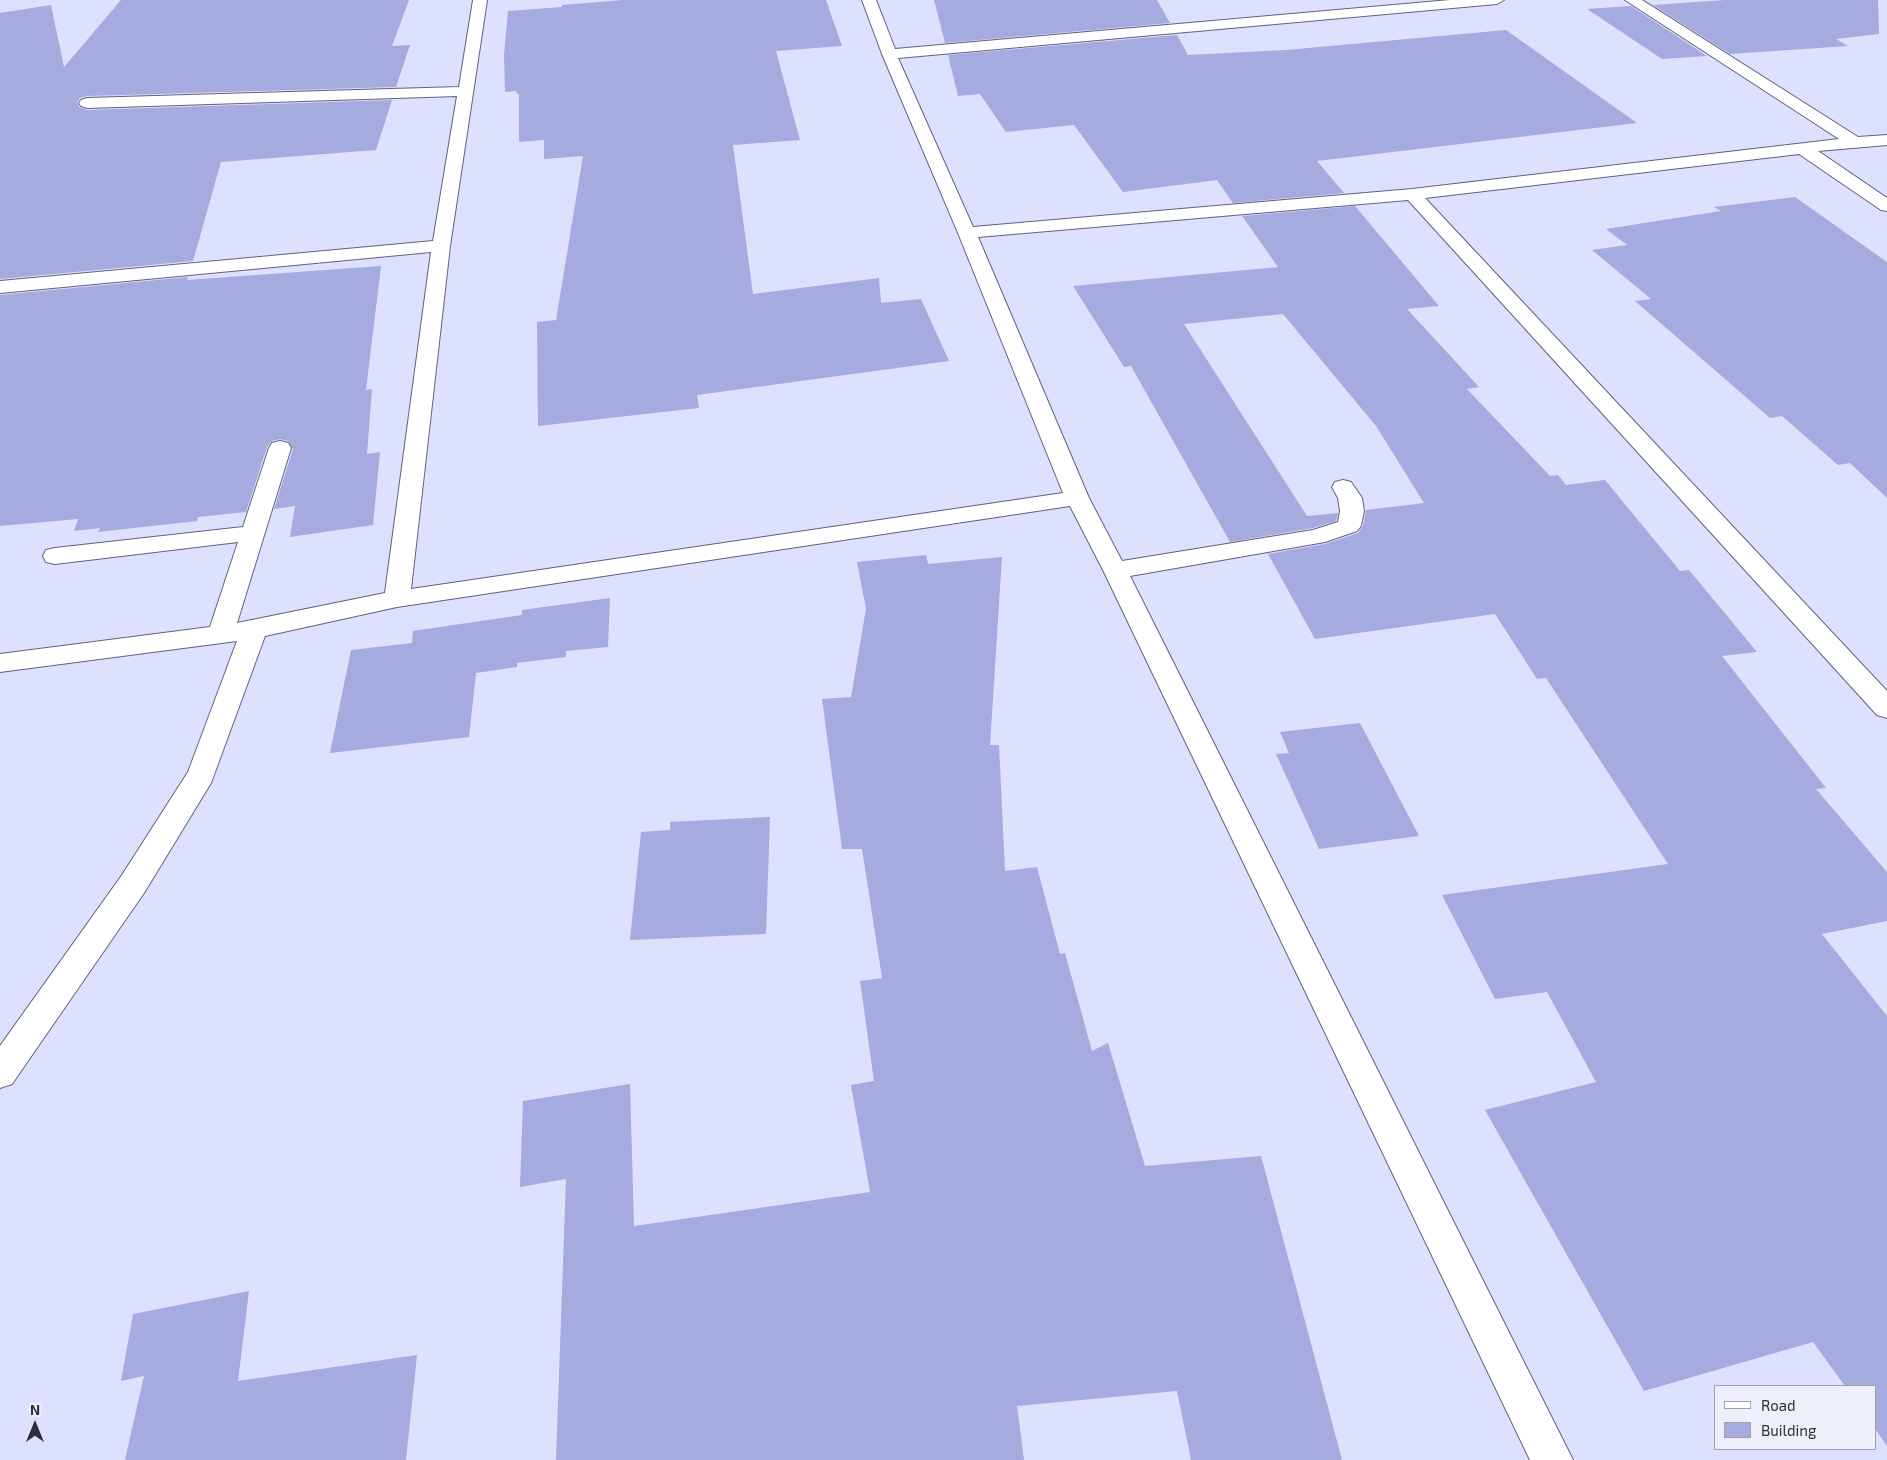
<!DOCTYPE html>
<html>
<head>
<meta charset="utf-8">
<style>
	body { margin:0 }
	#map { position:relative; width:1887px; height:1460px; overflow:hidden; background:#dde0ff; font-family:"Exo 2",sans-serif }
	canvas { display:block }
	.legend { position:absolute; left:1714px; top:1385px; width:162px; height:65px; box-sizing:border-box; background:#edeffb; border:1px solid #a0a1ad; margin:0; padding:6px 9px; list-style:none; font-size:15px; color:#2c2d38 }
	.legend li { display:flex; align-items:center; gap:10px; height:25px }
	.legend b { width:25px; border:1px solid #a0a1ad }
	.north { position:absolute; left:10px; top:1400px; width:50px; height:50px; -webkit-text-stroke:4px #edeffb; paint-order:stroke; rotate:0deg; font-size:14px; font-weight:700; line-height:20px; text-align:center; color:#2c2d38 }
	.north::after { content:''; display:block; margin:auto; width:18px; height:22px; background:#2c2d38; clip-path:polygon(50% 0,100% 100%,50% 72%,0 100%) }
</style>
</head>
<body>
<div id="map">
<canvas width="1887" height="1460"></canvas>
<ul class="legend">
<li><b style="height:6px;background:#fff"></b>Road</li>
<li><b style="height:14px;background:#a5aadf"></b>Building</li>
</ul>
<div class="north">N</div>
</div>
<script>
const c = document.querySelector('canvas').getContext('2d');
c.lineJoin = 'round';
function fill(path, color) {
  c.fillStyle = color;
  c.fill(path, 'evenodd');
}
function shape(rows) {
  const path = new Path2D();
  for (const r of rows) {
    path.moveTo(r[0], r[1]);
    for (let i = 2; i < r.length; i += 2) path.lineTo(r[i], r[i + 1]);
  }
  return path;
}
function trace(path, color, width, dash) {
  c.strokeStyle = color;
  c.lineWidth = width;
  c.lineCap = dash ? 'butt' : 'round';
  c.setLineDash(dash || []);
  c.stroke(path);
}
fill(shape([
	[121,0,409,0,392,46,410,45,396,87,87,96,80,98,77,102,79,107,87,110,392,100,376,150,221,162,193,261,0,279,0,13,51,5,64,67],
	[623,0,826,0,842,46,776,51,800,140,733,145,753,294,879,278,881,303,921,299,949,361,697,395,699,408,538,426,537,322,556,320,583,156,544,159,544,140,519,142,519,94,517,94,516,91,505,92,504,55,508,11,562,7,562,5],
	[934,0,1157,0,1170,23,945,43],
	[1725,0,1878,0,1879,34,1836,39,1848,46,1730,54,1653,5],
	[1631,6,1707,56,1662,59,1587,9],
	[1506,30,1637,123,1317,161,1344,193,1233,203,1217,180,1123,192,1074,125,1006,132,980,94,958,96,948,55,1177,35,1188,55,1286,50],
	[1795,197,1887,262,1887,498,1850,463,1838,465,1782,416,1770,418,1635,301,1651,299,1592,250,1627,245,1606,229,1721,211,1714,207],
	[1355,206,1439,306,1407,309,1479,387,1467,389,1550,476,1558,475,1566,485,1605,480,1680,571,1689,570,1757,652,1722,656,1826,788,1816,789,1887,872,1887,921,1822,934,1887,1016,1887,1446,1876,1430,1876,1386,1845,1386,1813,1342,1644,1391,1485,1110,1596,1082,1547,992,1495,999,1442,895,1668,864,1546,678,1537,679,1495,614,1315,639,1268,554,1325,544,1358,533,1363,526,1366,510,1424,503,1376,426,1283,314,1184,324,1307,516,1338,513,1336,521,1313,528,1230,542,1131,366,1124,367,1073,286,1278,267,1242,216],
	[381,266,366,390,372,389,367,454,380,452,373,525,290,537,295,506,274,509,293,449,288,441,280,439,272,441,267,447,246,512,198,517,197,521,98,532,100,528,74,531,78,519,0,526,0,295,188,277,187,280],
	[926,555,928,564,1002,557,990,745,999,745,1005,871,1037,867,1060,954,1065,953,1092,1051,1108,1043,1145,1166,1261,1156,1342,1460,1191,1460,1177,1391,1017,1406,1024,1460,556,1460,566,1179,520,1187,523,1101,630,1084,634,1226,870,1192,851,1085,874,1081,860,981,882,978,862,849,842,849,822,699,851,697,866,609,857,562],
	[610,598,608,647,566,651,566,657,517,663,517,667,476,673,469,737,330,753,351,650,412,643,413,631,522,615,522,610],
	[1360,723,1419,836,1319,849,1276,754,1289,753,1280,732],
	[770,817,766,934,630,940,641,832,670,830,670,822],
	[249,1291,238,1381,417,1355,406,1460,125,1460,144,1376,121,1381,133,1314]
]), '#a5aadf');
const minor = shape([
	[473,0,487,0,450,246,411,589,1063,493,958,233,882,54,862,0,876,0,895,49,1450,0,1504,0,1497,4,898,58,973,227,1412,189,1839,139,1625,0,1642,0,1858,137,1887,135,1887,145,1818,151,1887,198,1887,211,1881,210,1799,154,1425,198,1887,691,1887,718,1877,715,1408,200,978,237,1089,498,1122,561,1313,530,1338,522,1340,511,1338,498,1332,487,1335,482,1343,480,1351,482,1362,498,1364,511,1361,526,1357,531,1325,542,1130,576,1573,1460,1530,1460,1103,570,1070,506,397,607,265,636,211,783,144,893,12,1084,0,1088,0,1046,122,875,188,772,237,641,0,672,0,654,210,627,238,542,55,564,46,562,43,556,46,550,55,548,243,527,269,448,272,443,280,441,288,443,291,448,237,623,385,593,431,252,0,293,0,281,433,241,457,96,87,108,81,106,79,103,81,100,87,98,459,87,473,0]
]);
trace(minor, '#60637d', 2);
fill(minor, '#fff');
</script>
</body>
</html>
